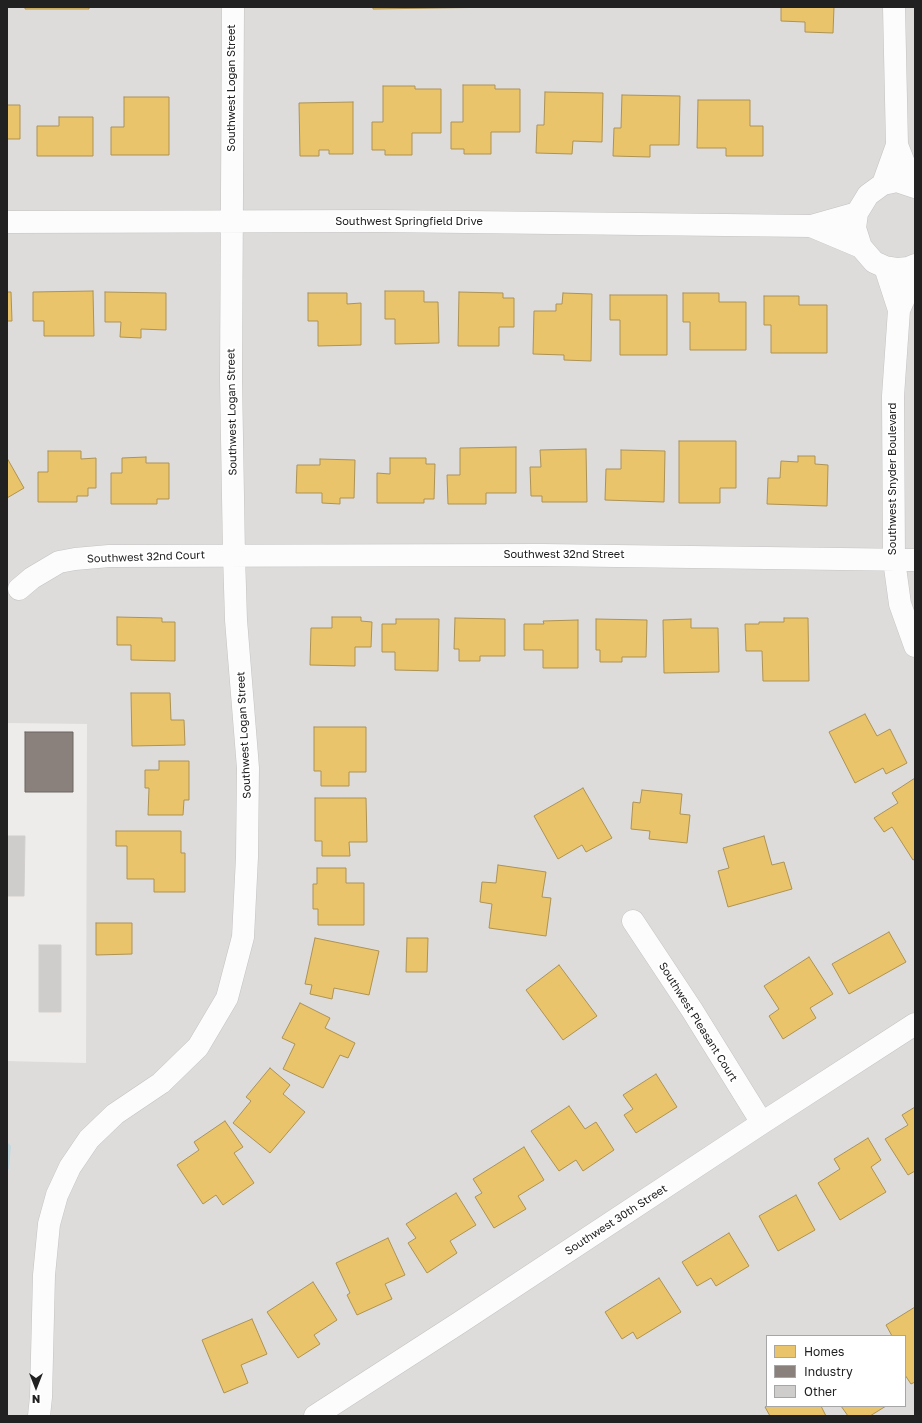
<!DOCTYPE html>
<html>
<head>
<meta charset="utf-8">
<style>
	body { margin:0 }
	#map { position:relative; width:922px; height:1423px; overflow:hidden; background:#eeecea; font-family:"Golos Text",sans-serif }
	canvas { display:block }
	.frame { position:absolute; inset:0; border:8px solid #212121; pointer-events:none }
	.legend { position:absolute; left:766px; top:1335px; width:140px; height:72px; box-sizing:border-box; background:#fff; border:1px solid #a6a6a6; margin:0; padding:5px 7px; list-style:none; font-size:12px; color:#212121 }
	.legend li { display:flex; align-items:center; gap:8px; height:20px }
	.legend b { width:20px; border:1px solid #a6a6a6 }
	.north { position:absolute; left:16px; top:1367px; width:40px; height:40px; -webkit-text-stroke:3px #fff; paint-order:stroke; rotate:180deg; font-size:11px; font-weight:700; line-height:16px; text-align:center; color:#212121 }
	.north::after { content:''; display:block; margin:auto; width:14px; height:18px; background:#212121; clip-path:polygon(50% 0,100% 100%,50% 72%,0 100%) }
</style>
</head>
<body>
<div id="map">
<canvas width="922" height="1423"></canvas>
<div class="frame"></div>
<ul class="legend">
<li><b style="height:11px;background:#e9c46a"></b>Homes</li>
<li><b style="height:11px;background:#8a817c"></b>Industry</li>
<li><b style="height:11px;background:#cfcdcb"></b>Other</li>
</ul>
<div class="north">N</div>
</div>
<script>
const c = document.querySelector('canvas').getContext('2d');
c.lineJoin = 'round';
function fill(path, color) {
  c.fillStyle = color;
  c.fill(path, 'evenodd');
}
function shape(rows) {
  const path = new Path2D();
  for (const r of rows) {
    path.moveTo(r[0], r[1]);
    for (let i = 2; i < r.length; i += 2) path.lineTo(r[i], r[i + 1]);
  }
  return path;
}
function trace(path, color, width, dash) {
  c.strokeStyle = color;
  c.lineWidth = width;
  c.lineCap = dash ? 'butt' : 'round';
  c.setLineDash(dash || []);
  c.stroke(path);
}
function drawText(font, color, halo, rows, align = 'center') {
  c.font = font + ' "Golos Text",sans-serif';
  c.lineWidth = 4;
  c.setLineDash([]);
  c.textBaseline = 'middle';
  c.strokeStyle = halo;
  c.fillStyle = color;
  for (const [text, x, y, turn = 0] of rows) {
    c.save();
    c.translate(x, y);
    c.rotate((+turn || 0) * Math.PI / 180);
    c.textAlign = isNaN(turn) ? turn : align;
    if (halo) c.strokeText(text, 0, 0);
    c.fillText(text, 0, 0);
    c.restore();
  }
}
fill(shape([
	[7,7,915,7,915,1416,7,1416,7,1061,86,1063,87,724,7,723],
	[767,1336,905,1336,905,1406,767,1406]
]), '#dedcdb');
fill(shape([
	[7,1142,11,1146,9,1168,7,1172]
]), '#c1d8dd');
const homes = shape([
	[25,7,89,7,89,9,25,9,25,7],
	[373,7,502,7,373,9,373,7],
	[781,7,834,7,833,33,805,32,805,22,781,21,781,7],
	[463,85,495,85,495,89,520,89,520,132,491,132,491,154,464,154,464,149,451,149,451,122,463,122,463,85],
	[383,86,415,86,415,89,441,89,441,133,412,133,412,155,385,155,385,150,372,150,372,122,383,122,383,86],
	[545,92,603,93,602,142,573,141,572,154,536,153,537,125,544,125,545,92],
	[622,95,680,96,679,145,650,145,650,157,613,156,614,128,621,128,622,95],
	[124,97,169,97,169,155,111,155,111,127,124,127,124,97],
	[698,100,750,100,750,126,763,126,763,156,726,156,726,148,697,148,698,100],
	[353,102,353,154,329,154,329,150,319,150,319,156,300,156,299,103,353,102],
	[7,105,20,105,20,139,7,139,7,105],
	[59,117,93,117,93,156,37,156,37,126,59,126,59,117],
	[93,291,94,336,44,336,44,321,33,321,33,292,93,291],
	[385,291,424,291,424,302,438,302,439,343,395,344,395,319,385,319,385,291],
	[7,292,11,292,12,321,7,321,7,292],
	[105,292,166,293,166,330,141,329,141,338,120,337,121,322,105,322,105,292],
	[459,292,503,293,503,298,514,298,514,327,499,327,499,346,458,346,459,292],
	[308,293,347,293,347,304,361,303,361,345,318,346,318,321,308,321,308,293],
	[563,293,592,294,591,361,564,360,564,355,533,354,534,311,556,311,556,304,562,304,563,293],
	[683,293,719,293,719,302,746,302,746,350,690,350,690,322,683,322,683,293],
	[610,295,667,295,667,355,620,355,620,320,610,320,610,295],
	[764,296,799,296,799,305,827,305,827,353,771,353,771,325,764,325,764,296],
	[679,441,736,441,736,488,720,488,720,503,679,503,679,441],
	[516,447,516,493,486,493,486,504,448,504,447,475,460,475,460,448,516,447],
	[586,449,587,502,542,502,542,496,531,496,530,467,541,467,540,450,586,449],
	[621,450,665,451,664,502,605,500,606,469,621,469,621,450],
	[48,451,81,451,81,459,96,458,96,488,88,488,88,496,77,496,77,502,38,502,38,472,48,472,48,451],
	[798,456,815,456,815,464,828,465,827,506,767,504,768,478,780,478,781,461,798,462,798,456],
	[146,457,146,463,169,463,169,499,157,499,157,504,111,504,111,473,122,473,122,458,146,457],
	[7,458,24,488,7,498,7,458],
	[390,458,426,458,426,464,435,464,434,499,424,499,424,503,377,503,377,473,390,474,390,458],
	[320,459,355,460,354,498,340,498,340,504,322,503,322,493,296,493,297,465,320,465,320,459],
	[117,617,162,618,162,622,175,622,175,661,131,660,131,645,117,645,117,617],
	[332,617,361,617,361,621,372,622,371,647,355,647,355,666,310,665,311,628,332,628,332,617],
	[455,618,505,619,505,656,480,656,480,661,459,661,459,649,454,649,455,618],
	[784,618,808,618,809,681,763,681,762,651,746,651,745,624,759,624,759,622,784,622,784,618],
	[396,619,439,619,438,671,395,670,395,652,382,652,382,624,396,624,396,619],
	[596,619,647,620,646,657,622,657,622,662,600,662,600,650,596,650,596,619],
	[691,619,691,628,718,628,719,672,664,673,663,620,691,619],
	[578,620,578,668,543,668,543,650,524,650,524,624,544,624,543,621,578,620],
	[131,693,170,693,171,720,184,720,185,745,132,746,131,693],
	[865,714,877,736,890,729,907,763,886,774,883,768,855,783,829,732,865,714],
	[314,727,366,727,366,772,349,772,349,786,321,786,321,771,314,771,314,727],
	[159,761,189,761,189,800,184,800,183,815,148,815,149,788,145,788,145,770,159,770,159,761],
	[915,778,915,859,913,860,892,827,884,832,874,818,898,803,892,793,915,778],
	[583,788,612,838,586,852,582,845,558,859,534,816,583,788],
	[642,790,682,794,680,814,690,815,687,843,649,839,650,831,631,829,633,802,640,803,642,790],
	[315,798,366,798,367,842,349,842,350,856,322,856,322,841,315,841,315,798],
	[116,831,181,831,181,853,185,853,185,892,154,892,154,879,127,879,127,846,116,846,116,831],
	[764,836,772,865,784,862,792,889,728,907,718,871,729,868,723,848,764,836],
	[498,865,546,872,542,897,551,898,546,936,489,928,492,904,480,902,482,882,496,883,498,865],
	[317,868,346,868,346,883,364,883,364,925,318,925,318,909,313,909,313,884,317,884,317,868],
	[96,923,132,923,132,954,96,955,96,923],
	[889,932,906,962,849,994,832,964,889,932],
	[315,938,379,951,369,995,334,988,332,999,310,994,312,985,305,984,315,938],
	[407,938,428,938,427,972,406,972,407,938],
	[809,957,833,994,810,1008,816,1018,783,1039,769,1016,779,1009,764,986,809,957],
	[559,965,597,1016,563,1040,526,990,559,965],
	[300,1003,330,1018,325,1028,355,1043,348,1058,340,1055,323,1088,283,1069,295,1044,282,1038,300,1003],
	[270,1068,290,1085,283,1094,305,1112,270,1153,233,1123,251,1101,246,1097,270,1068],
	[656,1074,677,1107,636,1133,624,1115,633,1109,623,1095,656,1074],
	[569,1106,585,1129,596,1122,614,1150,583,1171,576,1160,559,1171,531,1131,569,1106],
	[915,1107,915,1171,908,1175,885,1139,908,1125,902,1115,915,1107],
	[225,1121,243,1147,234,1153,254,1183,223,1205,216,1195,203,1204,177,1165,199,1150,194,1142,225,1121],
	[868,1138,881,1160,871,1167,886,1192,840,1220,818,1183,840,1169,834,1159,868,1138],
	[524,1147,544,1180,518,1196,526,1209,494,1228,475,1197,482,1193,473,1179,524,1147],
	[456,1193,476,1225,450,1241,457,1253,427,1273,408,1243,416,1238,406,1224,456,1193],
	[796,1195,815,1230,778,1251,759,1216,796,1195],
	[729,1233,749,1266,716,1286,711,1278,697,1286,682,1262,729,1233],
	[388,1238,405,1275,385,1284,392,1299,357,1315,347,1295,350,1293,336,1263,388,1238],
	[659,1278,681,1312,637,1339,633,1332,622,1339,605,1312,659,1278],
	[313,1282,337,1320,314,1335,320,1344,298,1358,267,1312,313,1282],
	[915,1307,915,1382,911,1384,905,1375,905,1336,892,1336,886,1325,915,1307],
	[252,1319,267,1354,241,1365,248,1383,224,1393,202,1340,252,1319],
	[767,1406,821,1406,826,1416,770,1416,765,1407,767,1406],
	[841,1406,886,1406,870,1416,848,1416,841,1406]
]);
fill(homes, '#e9c46a');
trace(homes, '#ad9354', 1);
const industry = shape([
	[25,732,73,732,73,792,25,792,25,732]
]);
fill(industry, '#8a817c');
trace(industry, '#6a6461', 1);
const building = shape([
	[7,836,25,836,24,896,7,896,7,836],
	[39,945,61,945,61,1012,39,1012,39,945]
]);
fill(building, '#cfcdcb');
trace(building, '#d1cecc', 1);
const street = shape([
	[894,7,897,145],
	[883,184,897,145,913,186],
	[915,187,897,181,883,184,868,195,857,213,855,228,861,247,874,262,885,267,898,269,908,268,915,265],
	[857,213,811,226,861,247],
	[7,222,380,221,811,226],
	[885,267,899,310,915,274],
	[899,310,893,396,894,560,900,604,915,646],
	[19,589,32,578,59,562,75,559,109,556,542,555,915,560],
	[633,921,692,1010,762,1123],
	[39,1416,41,1397,44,1275,49,1224,57,1195,70,1167,89,1139,115,1114,161,1083,198,1047,227,998,243,937,247,857,248,768,236,620,234,555,231,379,233,7],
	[315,1416,459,1323,762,1123,915,1024]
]);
trace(street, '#c4c3c2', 23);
trace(street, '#fcfcfc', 22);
drawText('11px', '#212121', '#fff', [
	["Southwest Logan Street",232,88,-90],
	["Southwest Springfield Drive",409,222],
	["Southwest Logan Street",232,412,-91],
	["Southwest Snyder Boulevard",893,479,-90],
	["Southwest 32nd Street",564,555],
	["Southwest 32nd Court",146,557,-2],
	["Southwest Logan Street",244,735,-93],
	["Southwest Pleasant Court",698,1022,58],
	["Southwest 30th Street",616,1220,-33]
]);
</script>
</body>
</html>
